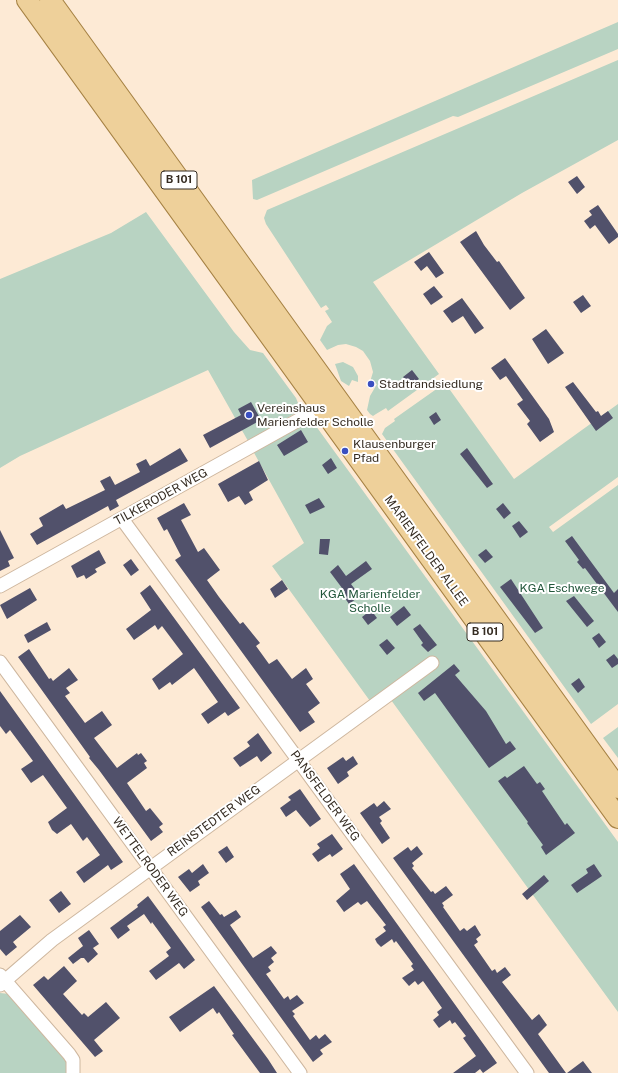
<!DOCTYPE html>
<html>
<head>
<meta charset="utf-8">
<style>
	body { margin:0 }
	canvas { display:block; background:#fdead5 }
</style>
</head>
<body>
<canvas width="618" height="1073"></canvas>
<script>
const c = document.querySelector('canvas').getContext('2d');
c.lineJoin = 'round';
function fill(path, color) {
  c.fillStyle = color;
  c.fill(path, 'evenodd');
}
function shape(rows) {
  const path = new Path2D();
  for (const r of rows) {
    path.moveTo(r[0], r[1]);
    for (let i = 2; i < r.length; i += 2) path.lineTo(r[i], r[i + 1]);
  }
  return path;
}
function trace(path, color, width, dash) {
  c.strokeStyle = color;
  c.lineWidth = width;
  c.lineCap = dash ? 'butt' : 'round';
  c.setLineDash(dash || []);
  c.stroke(path);
}
function drawText(font, color, halo, rows, align = 'center') {
  c.font = font + ' "Public Sans",sans-serif';
  c.lineWidth = 4;
  c.setLineDash([]);
  c.textBaseline = 'middle';
  c.strokeStyle = halo;
  c.fillStyle = color;
  for (const [text, x, y, turn = 0] of rows) {
    c.save();
    c.translate(x, y);
    c.rotate((+turn || 0) * Math.PI / 180);
    c.textAlign = isNaN(turn) ? turn : align;
    if (halo) c.strokeText(text, 0, 0);
    c.fillText(text, 0, 0);
    c.restore();
  }
}
fill(shape([
	[618,22,618,49,458,117,453,116,257,200,253,199,252,180],
	[618,60,618,140,522,193,373,282,439,374,388,411,386,408,376,414,373,416,370,414,367,410,370,396,377,384,370,382,373,372,370,361,363,351,356,347,346,344,338,345,327,350,320,340,327,326,332,322,325,311,329,309,326,305,321,308,266,224,264,218,267,210],
	[146,212,234,332,250,350,263,353,296,398,298,403,292,407,294,414,248,441,208,370,20,456,0,468,0,279,111,233],
	[343,362,353,367,358,376,358,382,352,380,349,386,341,381,335,364],
	[445,383,514,479,618,404,618,477,549,527,553,532,618,485,618,704,591,724,382,434,385,428,395,421,394,419],
	[307,421,313,422,618,842,618,1012,391,700,438,665,432,657,370,701,272,566,304,543,253,451],
	[618,727,618,758,603,738],
	[0,993,10,994,67,1060,67,1073,0,1073]
]), '#b8d3c2');
fill(shape([
	[577,176,585,187,577,194,568,182],
	[598,205,618,234,618,237,609,244,595,225,590,229,584,221,592,215,589,211],
	[476,231,484,245,497,262,499,261,525,298,510,310,460,242],
	[429,252,444,273,436,278,427,266,421,271,414,262],
	[434,286,443,297,431,305,423,294],
	[583,295,591,306,581,313,573,302],
	[462,298,484,328,475,334,463,316,452,323,443,311],
	[546,329,564,353,548,364,532,339],
	[505,358,549,419,554,432,540,442,527,424,530,421,517,404,523,400,506,376,500,380,491,368],
	[412,370,419,379,410,385,403,377],
	[573,382,596,412,598,411,601,416,608,411,613,418,596,431,565,387],
	[251,402,261,420,210,448,203,435,241,415,238,409],
	[436,412,441,420,434,425,429,417],
	[301,430,308,442,284,456,277,445],
	[180,448,188,461,116,500,119,506,110,511,108,506,37,545,30,534,43,526,39,518,63,504,66,509,105,490,100,481,110,476,115,485,140,472,136,464,146,459,150,466],
	[467,448,493,484,487,488,460,454],
	[331,458,337,468,328,474,322,465],
	[259,461,268,480,249,492,253,500,245,505,239,496,228,502,218,484],
	[319,498,325,507,310,514,305,505],
	[184,503,191,515,181,520,198,552,204,548,220,570,207,580,219,597,240,624,243,622,260,643,256,646,269,664,277,659,292,679,306,668,313,679,306,684,320,703,308,712,315,722,300,732,175,560,181,556,167,529,164,531,157,518],
	[503,503,511,513,504,519,496,509],
	[519,521,528,532,520,538,512,526],
	[0,530,14,558,8,561,10,566,0,571],
	[572,536,614,593,618,589,618,612,585,568,583,569,577,562,579,560,565,541],
	[320,539,330,539,328,555,319,554],
	[486,549,493,557,485,563,478,555],
	[99,550,106,563,95,569,97,572,86,579,84,575,77,578,71,566],
	[131,559,139,570,131,576,123,565],
	[366,561,372,569,351,584,360,596,349,604,342,594,345,592,330,572,338,565,346,576],
	[511,579,543,628,535,633,500,587],
	[282,580,288,589,275,598,270,589],
	[150,585,240,708,228,716,225,712,208,724,201,714,218,702,194,668,172,685,170,682,159,690,152,679,183,654,162,626,158,630,155,625,134,640,126,629,151,610,140,593],
	[30,588,37,600,7,619,0,605],
	[574,596,594,621,587,627,566,601],
	[404,606,411,615,397,626,390,617],
	[371,610,377,618,368,625,362,617],
	[47,622,51,630,28,643,24,635],
	[420,624,437,645,428,652,421,645,423,643,413,629],
	[599,633,606,642,599,648,592,638],
	[387,639,395,648,387,655,379,645],
	[29,649,49,679,51,678,53,681,69,668,78,680,66,688,70,693,65,696,85,723,102,711,112,725,94,738,117,768,137,753,138,755,141,753,147,761,144,763,147,768,127,783,146,811,150,808,163,824,159,827,163,832,151,841,99,770,89,758,90,757,18,657],
	[614,654,618,659,618,664,612,668,606,660],
	[454,664,460,671,455,675,486,711,506,744,510,741,516,749,489,768,435,693,424,701,418,693],
	[579,678,585,687,578,693,571,684],
	[0,691,123,862,111,870,108,865,84,883,76,872,100,855,87,837,83,841,71,824,57,834,52,830,48,822,67,808,43,775,31,783,21,769,33,761,10,730,6,734,0,726],
	[258,733,272,753,261,762,257,756,240,767,233,758,250,746,247,742],
	[353,756,358,764,347,772,349,776,338,784,327,768,343,757,346,761],
	[524,766,537,784,540,782,545,789,542,791,565,825,567,823,575,833,546,855,541,847,543,845,527,823,528,822,498,781,505,776,507,778],
	[300,789,321,819,310,827,296,810,286,817,280,808,291,800,288,797],
	[384,801,391,809,379,817,382,821,380,823,390,838,382,844,360,813,374,803,377,807],
	[332,834,343,849,332,857,330,854,318,862,312,854,320,848,317,844],
	[227,846,234,857,226,863,218,852],
	[417,846,423,854,412,863,414,866,412,868,431,892,433,891,435,894,446,886,453,895,442,903,444,906,443,907,460,931,464,928,467,931,475,925,481,935,476,939,478,942,474,945,492,971,495,969,497,973,505,967,511,975,502,982,532,1020,539,1014,547,1025,538,1034,566,1073,549,1073,393,858,408,847,411,851],
	[203,864,209,873,198,881,200,885,190,892,178,877,189,869,192,873],
	[354,864,497,1063,483,1073,480,1069,475,1073,453,1073,476,1056,463,1038,466,1036,455,1022,452,1024,450,1020,439,1028,433,1020,439,1015,437,1012,442,1008,423,981,418,985,415,981,409,986,402,978,414,970,411,966,413,964,396,941,394,943,392,939,381,947,377,943,375,939,386,931,383,927,386,925,367,901,361,905,358,902,344,912,336,901,350,889,340,874],
	[594,864,602,876,577,893,571,885,588,873,586,869],
	[544,875,549,881,527,900,522,894],
	[61,891,71,904,59,913,49,900],
	[148,896,195,960,184,969,179,963,156,980,149,971,169,956,166,952,171,948,152,922,151,924,144,914,127,926,130,930,118,939,110,928,138,907,137,905],
	[209,901,220,915,222,914,224,917,236,910,241,917,230,925,253,958,271,946,277,953,271,958,274,962,268,967,271,971,266,974,284,999,288,996,290,1000,297,995,304,1003,292,1011,295,1014,293,1016,310,1040,316,1035,319,1039,325,1034,332,1042,320,1050,323,1054,313,1062,201,907],
	[20,915,31,927,13,942,17,947,6,956,0,949,0,931],
	[89,930,99,944,93,948,98,954,88,963,84,958,81,958,73,964,68,958,83,946,78,938],
	[64,966,77,981,63,994,82,1015,84,1013,88,1017,106,1002,120,1018,94,1040,103,1051,95,1057,33,985,44,976,48,980],
	[214,986,268,1059,277,1073,260,1073,232,1035,234,1034,219,1012,217,1014,213,1008,180,1032,169,1017],
	[583,1061,592,1073,567,1073]
]), '#51516b');
const minor = shape([
	[122,519,527,1073],
	[0,586,322,407],
	[0,662,300,1073],
	[0,975,69,1054,73,1060,73,1073],
	[0,985,52,940,432,663]
]);
const primary = shape([
	[27,0,618,818],
	[50,0,618,788]
]);
trace(minor, '#ceb79f', 15);
trace(primary, '#a68244', 22);
trace(minor, '#fff', 13);
trace(primary, '#eed09a', 20);
for (const [x, y, r, color] of [
	[371,384,4,"#3a4fc1"],
	[249,415,4,"#3a4fc1"],
	[345,451,4,"#3a4fc1"]
]) {
  const dot = new Path2D();
  dot.arc(x, y, r, 0, 2 * Math.PI);
  c.fillStyle = color;
  c.fill(dot);
  trace(dot, '#fff', 1.5);
}
for (const [x, y, w] of [
	[179,180,36],
	[485,632,36]
]) {
  const box = new Path2D();
  box.roundRect(x - w / 2, y - 9, w, 18, 3);
  c.fillStyle = '#fff';
  c.fill(box);
  trace(box, '#352c22', 1);
}
drawText('bold 11px', '#352c22', null, [
	["B 101",179,180],
	["B 101",485,632]
]);
drawText('12px', '#352c22', '#fff', [
	["Stadtrandsiedlung",379,384],
	["Vereinshaus",257,408],
	["Marienfelder Scholle",257,422],
	["Klausenburger",353,444],
	["Pfad",353,458]
], 'left');
drawText('12px', '#352c22', '#fff', [
	["TILKERODER WEG",161,497,-29],
	["MARIENFELDER ALLEE",426,551,54],
	["PANSFELDER WEG",325,796,54],
	["REINSTEDTER WEG",214,821,-36],
	["WETTELRODER WEG",150,867,54]
]);
drawText('12px', '#22573b', '#fff', [
	["KGA Eschwege",562,588],
	["KGA Marienfelder",370,594],
	["Scholle",370,608]
]);
</script>
</body>
</html>
